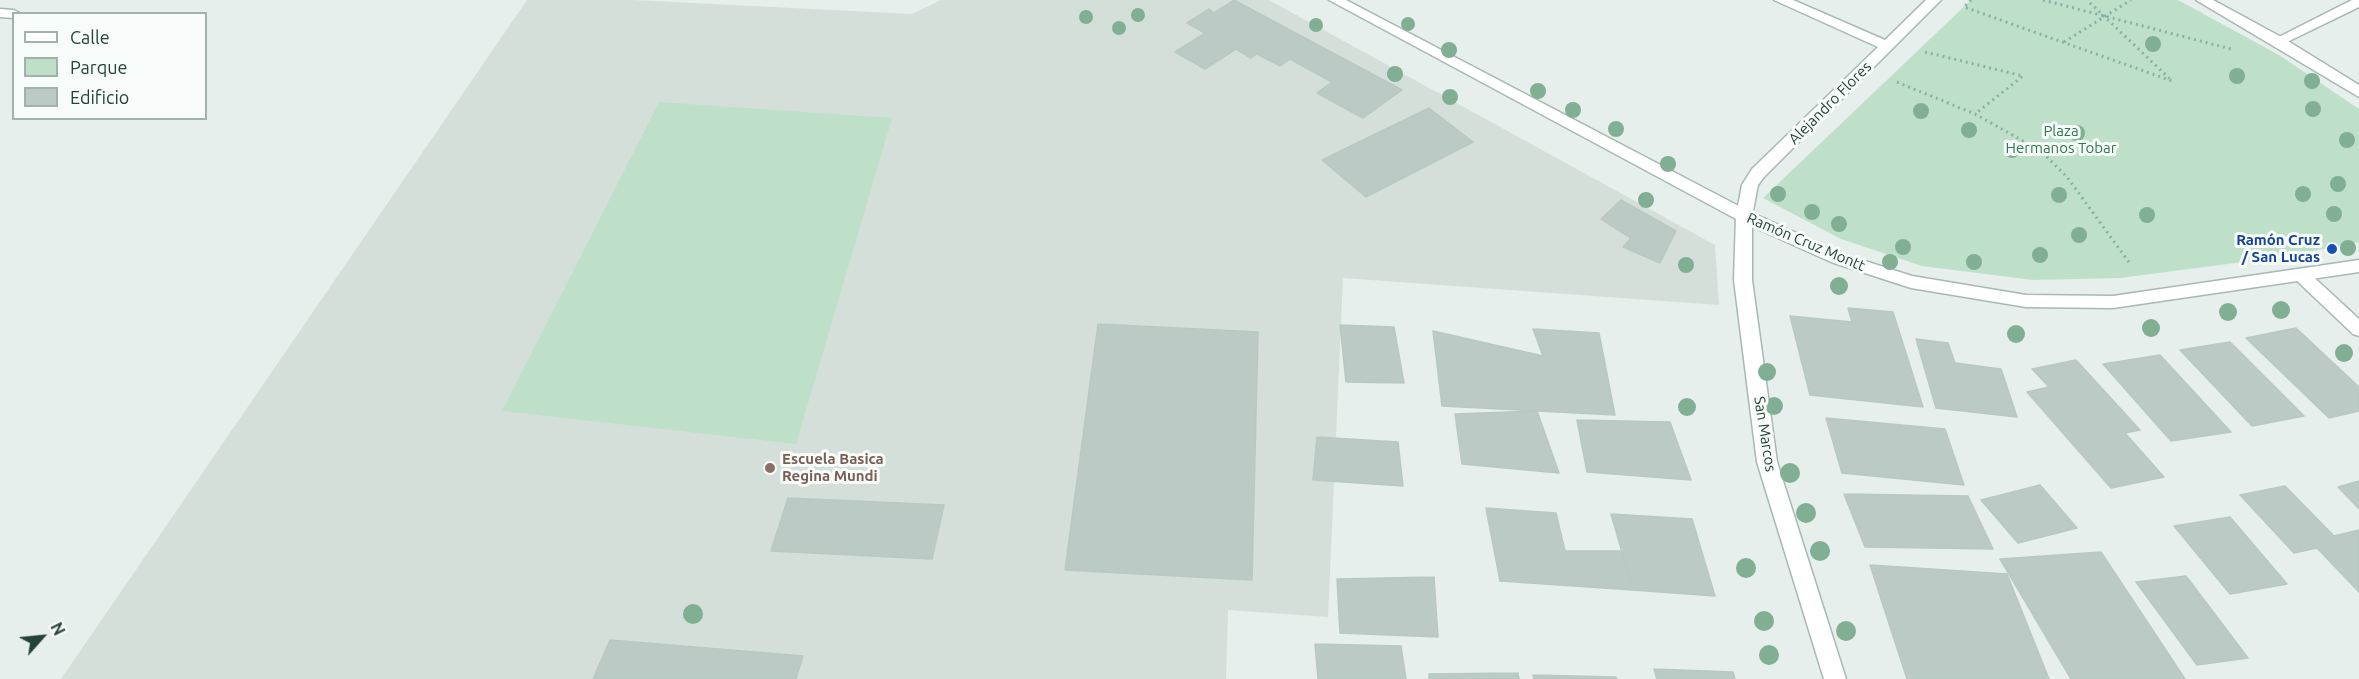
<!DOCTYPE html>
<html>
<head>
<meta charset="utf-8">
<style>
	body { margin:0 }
	#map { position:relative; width:2359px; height:679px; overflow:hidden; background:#e6efeb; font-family:Ubuntu,sans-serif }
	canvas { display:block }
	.legend { position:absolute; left:12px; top:12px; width:195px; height:108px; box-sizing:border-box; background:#f7fbf9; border:2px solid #a3b1ad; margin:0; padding:8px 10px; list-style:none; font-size:18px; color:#24423a }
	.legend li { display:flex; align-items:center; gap:12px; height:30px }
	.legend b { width:30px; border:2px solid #a3b1ad }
	.north { position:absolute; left:12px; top:607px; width:60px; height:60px; -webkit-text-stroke:4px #f7fbf9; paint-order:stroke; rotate:63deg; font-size:16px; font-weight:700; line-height:24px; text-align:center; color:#24423a }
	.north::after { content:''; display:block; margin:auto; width:21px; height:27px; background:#24423a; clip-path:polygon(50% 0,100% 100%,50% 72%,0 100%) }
</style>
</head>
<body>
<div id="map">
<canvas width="2359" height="679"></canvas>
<ul class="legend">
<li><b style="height:8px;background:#fff"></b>Calle</li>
<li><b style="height:16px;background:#bfe0c8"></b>Parque</li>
<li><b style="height:16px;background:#bbcac4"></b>Edificio</li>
</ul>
<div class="north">N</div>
</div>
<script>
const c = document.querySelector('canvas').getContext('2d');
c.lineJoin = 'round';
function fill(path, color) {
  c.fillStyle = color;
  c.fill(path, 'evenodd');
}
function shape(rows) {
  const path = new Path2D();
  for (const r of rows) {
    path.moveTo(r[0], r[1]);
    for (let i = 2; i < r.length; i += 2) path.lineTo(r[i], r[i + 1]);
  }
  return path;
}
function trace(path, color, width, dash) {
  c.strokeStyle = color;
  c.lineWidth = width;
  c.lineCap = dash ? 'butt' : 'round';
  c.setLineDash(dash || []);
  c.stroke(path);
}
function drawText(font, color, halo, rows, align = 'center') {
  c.font = font + ' Ubuntu,sans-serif';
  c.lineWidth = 6;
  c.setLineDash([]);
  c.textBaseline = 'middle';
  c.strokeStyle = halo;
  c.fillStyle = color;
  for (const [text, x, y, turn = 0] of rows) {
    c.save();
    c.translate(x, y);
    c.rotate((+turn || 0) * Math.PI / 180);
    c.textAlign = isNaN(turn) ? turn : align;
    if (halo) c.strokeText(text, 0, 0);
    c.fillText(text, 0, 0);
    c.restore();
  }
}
fill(shape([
	[527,0,633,0,912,14,941,0,1269,0,1715,245,1719,305,1343,278,1328,617,1228,610,1226,679,61,679]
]), '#d4dfda');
fill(shape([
	[1971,0,2178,0,2279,55,2359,109,2359,242,2281,257,2120,278,2033,280,1922,266,1841,239,1763,198],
	[659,102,892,118,796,444,502,411]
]), '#bfe0c8');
const building = shape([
	[1234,0,1402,90,1363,118,1317,93,1332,82,1290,59,1280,66,1257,54,1251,58,1236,49,1205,69,1175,52,1205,33,1187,23,1209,9,1214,13,1234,0],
	[1429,108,1473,142,1366,197,1322,160,1429,108],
	[1621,200,1676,231,1660,263,1623,247,1631,238,1601,219,1621,200],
	[1848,308,1893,312,1923,407,1810,395,1790,316,1852,322,1848,308],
	[1098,324,1258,332,1252,580,1065,570,1098,324],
	[1340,325,1394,327,1404,383,1346,382,1340,325],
	[2296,328,2359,387,2359,411,2329,418,2246,338,2296,328],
	[1533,329,1599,333,1615,415,1442,406,1433,331,1543,356,1533,329],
	[1916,339,1948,343,1955,363,2001,369,2017,417,1936,408,1916,339],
	[2230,342,2304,416,2252,426,2180,350,2230,342],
	[2160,355,2231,432,2171,441,2103,364,2160,355],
	[2076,360,2140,430,2125,433,2164,477,2111,488,2027,392,2049,387,2032,369,2076,360],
	[1537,411,1559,473,1462,464,1455,414,1537,411],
	[1826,418,1945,429,1964,485,1842,473,1826,418],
	[1577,420,1670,422,1691,480,1587,472,1577,420],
	[1317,437,1398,442,1403,486,1313,480,1317,437],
	[2359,481,2359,509,2338,487,2359,481],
	[2040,485,2077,528,2018,543,1981,500,2040,485],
	[2285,486,2334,536,2359,530,2359,592,2317,548,2294,553,2240,495,2285,486],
	[1844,494,1968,496,1993,549,1865,547,1844,494],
	[788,498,944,505,932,559,771,551,788,498],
	[1486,508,1556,513,1565,551,1622,551,1633,590,1500,581,1486,508],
	[1611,514,1692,519,1715,596,1633,590,1611,514],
	[2230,517,2287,584,2230,594,2174,526,2230,517],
	[2101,552,2185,679,2071,679,2000,559,2101,552],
	[1870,565,2007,574,2049,679,1907,679,1870,565],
	[2186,576,2248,658,2197,665,2136,582,2186,576],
	[1434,577,1438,637,1340,633,1337,579,1434,577],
	[610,640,803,656,796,679,593,679,610,640],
	[1315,644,1401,646,1406,679,1318,679,1315,644],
	[1654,669,1733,672,1735,679,1657,679,1654,669],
	[1518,673,1519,679,1429,679,1429,674,1518,673],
	[1533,675,1616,677,1617,679,1534,679,1533,675]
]);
fill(building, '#bbcac4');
trace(building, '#b8c9c2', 1.5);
const minor = shape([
	[1774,0,1793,0,1885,40,1926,0,1941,0,1764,177,1758,185,1752,216,1752,280,1777,462,1846,679,1824,679,1757,462,1734,280,1736,216,1742,185,1752,169,1878,47,1774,0],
	[2352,0,2359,0,2359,7,2283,44,2273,44,2271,41,2352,0],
	[0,9,14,10,21,14,14,14,14,18,0,17,0,9],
	[2301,269,2307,271,2359,319,2359,336,2353,334,2295,279,2292,275,2301,269]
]);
const tertiary = shape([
	[1329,0,1346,0,1750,212,1843,254,1912,276,2026,295,2113,296,2359,260,2359,272,2113,308,2026,307,1911,288,1831,262,1738,220,1329,0],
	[2196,0,2213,0,2283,38,2359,85,2359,97,2196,0]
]);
trace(minor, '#a8b8b2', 3);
trace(tertiary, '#a8b8b2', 3);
trace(shape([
	[1971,0,1964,7,2172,81,2087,0],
	[2043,0,2231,49],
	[2064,42,2131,0],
	[1925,52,2023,76,1975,114],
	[1897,82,1975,114,2041,151,2067,177,2131,265]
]), '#86b3a5', 3, [2, 4]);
fill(minor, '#fff');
fill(tertiary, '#fff');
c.fillStyle = '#80af93';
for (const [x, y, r] of [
	[1138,15,7],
	[1086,17,7],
	[1408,24,7],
	[1316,25,7],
	[1119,28,7],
	[2153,44,8],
	[1449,50,8],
	[1395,74,8],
	[2237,76,8],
	[2312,81,8],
	[1538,91,8],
	[1450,97,8],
	[2313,109,8],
	[1573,110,8],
	[1921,111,8],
	[1616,129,8],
	[1969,130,8],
	[2077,133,8],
	[2347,140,8],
	[2012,150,8],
	[1668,164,8],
	[2338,184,8],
	[1778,194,8],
	[2303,194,8],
	[2059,195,8],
	[1646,200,8],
	[1812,212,8],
	[2334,214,8],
	[2147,215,8],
	[1839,224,8],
	[2079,235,8],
	[1903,247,8],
	[2348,248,8],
	[2040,255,8],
	[1890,262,8],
	[1974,262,8],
	[1686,265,8],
	[1839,286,9],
	[2281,310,9],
	[2228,312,9],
	[2151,328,9],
	[2016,334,9],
	[2344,353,9],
	[1767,372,9],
	[1774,406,9],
	[1687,407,9],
	[1790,473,10],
	[1806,513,10],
	[1820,551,10],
	[1746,568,10],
	[693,614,10],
	[1764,621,10],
	[1846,631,10],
	[1769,655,10]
]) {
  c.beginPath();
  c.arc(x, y, r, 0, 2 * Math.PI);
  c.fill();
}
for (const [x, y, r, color] of [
	[2332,249,6,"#1a4fb4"],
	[770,468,6,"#8d6e63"]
]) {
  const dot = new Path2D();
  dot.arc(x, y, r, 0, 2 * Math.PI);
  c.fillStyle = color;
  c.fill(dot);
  trace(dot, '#f7fbf9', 2);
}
drawText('15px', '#24423a', '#f7fbf9', [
	["Alejandro Flores",1830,103,-45],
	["Ramón Cruz Montt",1806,242,23],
	["San Marcos",1765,434,81]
]);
drawText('15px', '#2d7a4b', '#f7fbf9', [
	["Plaza",2061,131],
	["Hermanos Tobar",2061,148]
]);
drawText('bold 15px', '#164399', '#f7fbf9', [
	["Ramón Cruz",2320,240],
	["/ San Lucas",2320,257]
], 'right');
drawText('bold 15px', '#785e54', '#f7fbf9', [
	["Escuela Basica",782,459],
	["Regina Mundi",782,476]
], 'left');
</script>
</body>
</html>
